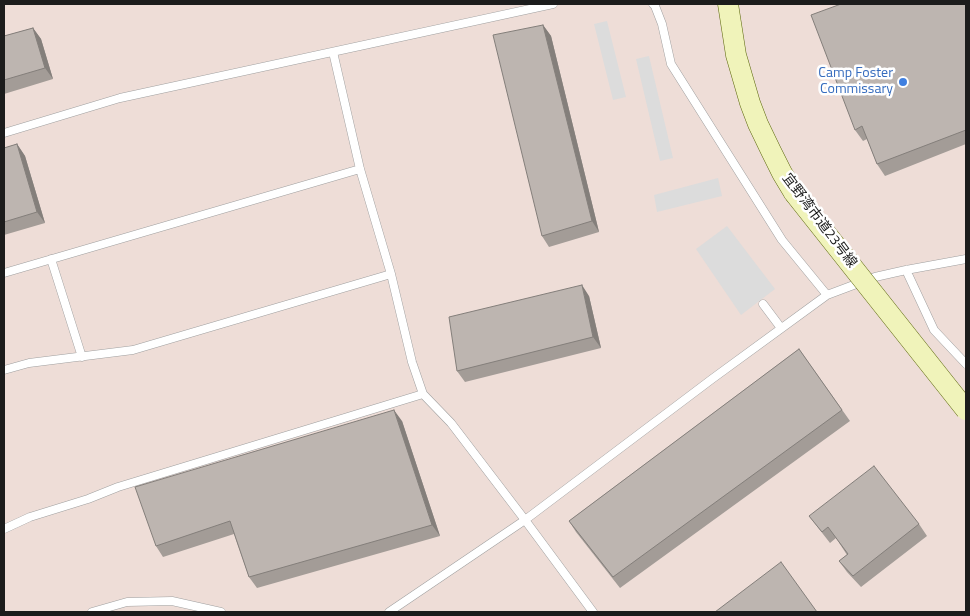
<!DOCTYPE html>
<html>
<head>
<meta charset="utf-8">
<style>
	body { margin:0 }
	#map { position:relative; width:970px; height:616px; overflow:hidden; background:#ede9e3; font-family:"Titillium Web",sans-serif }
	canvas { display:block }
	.frame { position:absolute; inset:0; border:5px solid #1c1c1c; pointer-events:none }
</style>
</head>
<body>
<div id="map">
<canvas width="970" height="616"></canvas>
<div class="frame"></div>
</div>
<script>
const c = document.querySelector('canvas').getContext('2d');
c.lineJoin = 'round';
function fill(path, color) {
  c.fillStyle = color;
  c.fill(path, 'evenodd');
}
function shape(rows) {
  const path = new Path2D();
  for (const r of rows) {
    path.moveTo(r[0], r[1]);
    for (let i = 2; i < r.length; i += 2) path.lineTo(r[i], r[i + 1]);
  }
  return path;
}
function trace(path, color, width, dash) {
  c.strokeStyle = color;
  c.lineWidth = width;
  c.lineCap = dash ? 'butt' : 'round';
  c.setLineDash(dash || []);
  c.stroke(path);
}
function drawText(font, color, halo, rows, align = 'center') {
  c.font = font + ' "Titillium Web","Noto Sans JP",sans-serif';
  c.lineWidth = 5;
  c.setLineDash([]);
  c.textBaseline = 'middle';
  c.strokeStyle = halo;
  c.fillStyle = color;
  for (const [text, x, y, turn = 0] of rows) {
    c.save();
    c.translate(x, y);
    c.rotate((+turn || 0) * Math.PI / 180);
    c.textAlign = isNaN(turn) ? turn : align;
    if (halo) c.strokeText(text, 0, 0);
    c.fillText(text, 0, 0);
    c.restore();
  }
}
fill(shape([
	[4,4,966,4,966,612,4,612]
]), '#eeddd7');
fill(shape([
	[607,21,626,97,613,100,594,24],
	[649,56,673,158,660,161,636,59],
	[718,178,722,196,657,212,654,195],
	[727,226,775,289,741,315,696,249]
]), '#dcdcdc');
const lane = shape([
	[653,4,655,6,662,24,671,64,782,240,827,295],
	[333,52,360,169,391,274,412,362,423,394,451,423,525,520,593,612],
	[4,133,120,98,553,4],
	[51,259,82,357],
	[906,270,934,330,966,364],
	[4,273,360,169],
	[763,304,781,328],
	[4,370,29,363,133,350,391,274],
	[4,529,30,517,88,499,118,487,423,394],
	[92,612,127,602,172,601,221,612],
	[389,612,525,520,712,379,827,295,875,277,906,270,966,259]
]);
const secondary = shape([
	[728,4,736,55,750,103,758,124,771,151,782,173,794,193]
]);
trace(lane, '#a0a0a0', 9);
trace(secondary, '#5d690e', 21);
trace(lane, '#fff', 8);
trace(secondary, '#f0f3ba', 20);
const secondaryBridge = shape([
	[794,193,966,410]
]);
trace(secondaryBridge, '#5d690e', 21, []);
trace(secondaryBridge, '#f0f3ba', 20);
fill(shape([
	[966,4,966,144,885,176,877,164,867,139,863,141,855,130],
	[543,25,551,36,599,232,549,247,542,236],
	[33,28,41,39,53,79,4,94,4,36],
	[17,144,25,156,45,223,4,235,4,148],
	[589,296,601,348,465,382,457,371],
	[799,349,850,421,620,588,576,532,569,521],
	[402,421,440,536,257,588,249,577,234,534,163,557,156,546],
	[809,516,919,524,927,536,861,587,847,572,839,561,847,555,836,538,830,543]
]), '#a39c97');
fill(shape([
	[543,25,551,36,599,232,592,221],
	[33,28,41,39,53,79,45,68],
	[17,144,25,156,45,223,37,212],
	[582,285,589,296,601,348,593,337],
	[394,410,402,421,440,536,432,525]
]), '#847f7b');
const building = shape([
	[841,4,966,4,966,130,877,164,862,126,855,130,811,15,841,4],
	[543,25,592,221,542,236,493,35,543,25],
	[33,28,45,68,4,80,4,36,33,28],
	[17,144,37,212,4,222,4,148,17,144],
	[582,285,593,337,457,371,449,317,582,285],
	[799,349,842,410,613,577,569,521,799,349],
	[394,410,432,525,249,577,230,521,156,546,135,487,394,410],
	[874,466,919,524,853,576,839,561,848,554,828,527,822,532,809,516,874,466],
	[781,562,817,612,715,612,781,562]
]);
fill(building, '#bdb5b0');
trace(building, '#847f7b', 1);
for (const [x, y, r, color] of [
	[903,82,5,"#3f7fe0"]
]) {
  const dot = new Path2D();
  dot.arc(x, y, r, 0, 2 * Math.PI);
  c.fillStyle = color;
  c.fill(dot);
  trace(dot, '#fff', 2);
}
drawText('14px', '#366cbe', '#fff', [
	["Camp Foster",893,74],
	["Commissary",893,90]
], 'right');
drawText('14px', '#1c1c1c', '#fff', [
	["宜野湾市道23号線",819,221,53]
]);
</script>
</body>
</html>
